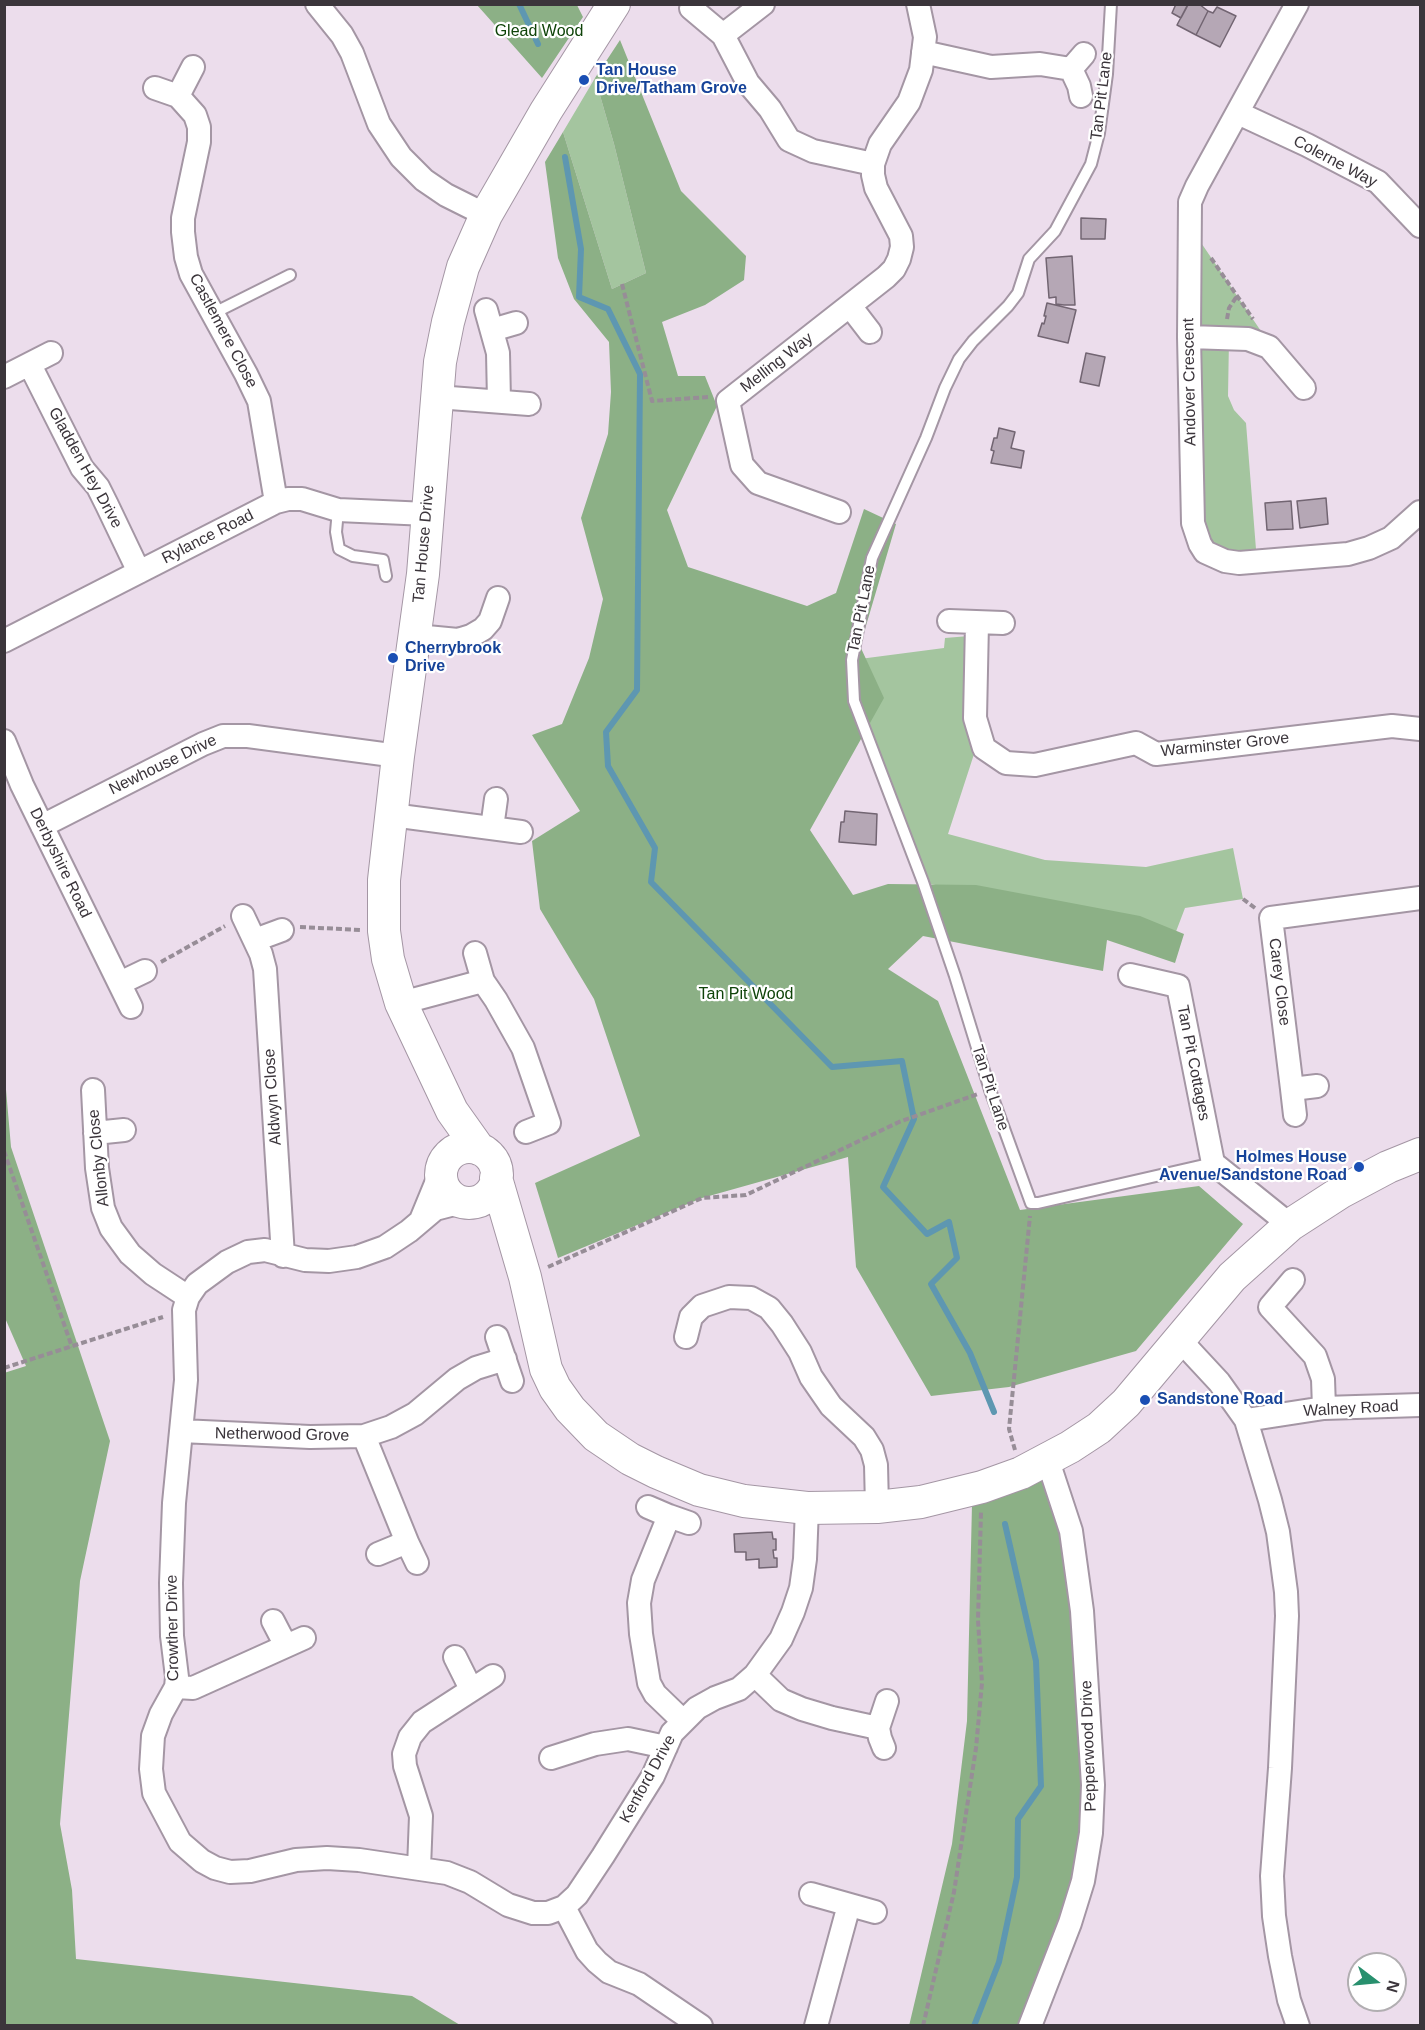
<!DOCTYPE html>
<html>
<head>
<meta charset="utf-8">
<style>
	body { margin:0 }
	#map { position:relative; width:1425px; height:2030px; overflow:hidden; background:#ecddec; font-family:Arial,sans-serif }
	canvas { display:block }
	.frame { position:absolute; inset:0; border:6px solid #3b353b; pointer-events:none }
	.north { position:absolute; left:1347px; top:1952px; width:60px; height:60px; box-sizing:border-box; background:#fff; border:2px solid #b1aeb1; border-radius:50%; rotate:106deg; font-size:16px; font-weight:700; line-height:24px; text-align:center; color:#3b353b }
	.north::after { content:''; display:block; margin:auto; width:21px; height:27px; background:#28906e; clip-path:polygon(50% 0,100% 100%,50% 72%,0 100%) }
</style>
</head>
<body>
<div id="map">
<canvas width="1425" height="2030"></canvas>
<div class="frame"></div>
<div class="north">N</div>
</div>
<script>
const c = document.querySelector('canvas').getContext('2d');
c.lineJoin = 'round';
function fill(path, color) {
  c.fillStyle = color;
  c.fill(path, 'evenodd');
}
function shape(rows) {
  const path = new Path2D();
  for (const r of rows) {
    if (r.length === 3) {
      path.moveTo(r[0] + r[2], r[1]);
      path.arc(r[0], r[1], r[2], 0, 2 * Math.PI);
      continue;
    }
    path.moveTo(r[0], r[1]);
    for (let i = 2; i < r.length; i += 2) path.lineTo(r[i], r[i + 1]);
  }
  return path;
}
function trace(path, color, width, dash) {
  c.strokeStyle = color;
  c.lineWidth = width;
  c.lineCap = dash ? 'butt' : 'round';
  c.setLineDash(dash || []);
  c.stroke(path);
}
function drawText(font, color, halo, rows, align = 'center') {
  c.font = font + ' Arial,sans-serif';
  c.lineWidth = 4.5;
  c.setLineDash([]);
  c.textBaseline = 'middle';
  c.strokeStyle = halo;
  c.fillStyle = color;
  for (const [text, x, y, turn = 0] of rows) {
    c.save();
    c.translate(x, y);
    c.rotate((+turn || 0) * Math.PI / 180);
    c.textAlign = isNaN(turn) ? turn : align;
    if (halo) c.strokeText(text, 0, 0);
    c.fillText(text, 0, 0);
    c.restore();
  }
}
fill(shape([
	[595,78,614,144,646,273,612,289,563,132],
	[1189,225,1267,340,1229,339,1228,396,1234,410,1246,423,1257,562,1205,552],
	[969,636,976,748,948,834,1045,860,1146,867,1233,848,1243,899,1185,908,1172,942,923,882,854,701,852,660,944,648,945,638]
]), '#a4c59f');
fill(shape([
	[477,5,577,5,583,17,542,78],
	[620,40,681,191,746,256,744,280,705,305,662,322,678,376,705,376,717,406,667,510,688,567,807,606,836,593,864,509,896,524,860,646,884,698,810,830,853,895,888,884,976,885,1140,916,1184,934,1175,963,1107,940,1103,971,923,936,888,969,938,1001,1020,1210,1199,1186,1243,1224,1136,1351,1009,1387,931,1396,856,1267,848,1157,702,1198,558,1258,535,1183,640,1136,594,999,540,909,532,841,580,811,532,735,562,724,589,658,603,599,581,518,608,434,611,392,609,342,574,299,558,258,545,162,563,132,612,289,646,273,614,144,595,78],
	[5,1078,11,1147,110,1441,80,1581,60,1824,72,1890,76,1959,412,1996,460,2025,5,2025,4,1373,26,1366,5,1318],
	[1042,1480,1051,1496,1061,1533,1071,1609,1082,1800,1075,1877,1059,1924,1021,2025,909,2026,952,1844,967,1721,972,1504,982,1487]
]), '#8cb086');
trace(shape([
	[519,4,538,44],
	[565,157,581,249,579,297,608,309,640,374,637,690,606,732,608,766,655,848,651,882,832,1067,902,1061,914,1119,883,1187,927,1234,949,1222,957,1258,931,1284,970,1353,994,1412],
	[974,2026,999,1962,1017,1877,1018,1819,1041,1786,1036,1661,1005,1524]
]), '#5e97b1', 6);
const building = shape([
	[1176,4,1188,5,1181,18,1172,13,1176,4],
	[1199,4,1208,11,1196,35,1177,25,1188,4,1199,4],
	[1217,7,1236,16,1220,47,1196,35,1208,11,1213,13,1217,7],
	[1081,218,1106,219,1105,239,1081,239,1081,218],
	[1072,256,1075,305,1064,305,1056,304,1056,297,1049,298,1046,258,1072,256],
	[1047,303,1076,310,1068,343,1038,336,1042,323,1044,324,1046,316,1044,316,1047,303],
	[1086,353,1105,357,1099,386,1080,382,1086,353],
	[999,428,1015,432,1011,448,1024,451,1021,468,991,463,994,451,991,450,994,438,997,438,999,428],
	[1326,498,1328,524,1300,528,1297,501,1326,498],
	[1291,501,1293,529,1267,530,1265,503,1291,501],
	[845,811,877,814,876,845,839,842,841,822,844,822,845,811],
	[772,1532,773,1539,776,1539,776,1550,773,1550,774,1558,777,1558,777,1567,759,1568,759,1559,746,1560,746,1552,735,1552,734,1534,772,1532]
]);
fill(building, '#b5a7b5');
trace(building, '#726572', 1.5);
const lane = shape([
	[1111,4,1107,74,1099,133,1091,164,1055,231,1029,259,1018,293,1008,306,973,341,959,359,945,388,926,438,872,558,852,660,854,701,923,882,955,976,990,1090,1031,1203,1038,1203,1213,1163],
	[214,313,290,275],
	[338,510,336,532,339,549,353,556,383,560,386,576]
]);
const street = shape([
	[317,4,342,35,352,53,379,124,401,157,424,180,446,195,486,215],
	[1297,4,1197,186,1190,202,1189,337,1193,523,1200,544,1205,552,1225,561,1239,563,1348,554,1369,548,1391,538,1420,512],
	[691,8,723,35,748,83,770,109,789,140,813,151,873,164],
	[723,35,763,4],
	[923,52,991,67,1040,64,1071,69],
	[155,88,178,96,195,115,199,127,199,142,183,218,183,232,186,257,191,274,246,374,259,401,276,502],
	[178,96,193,67],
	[1081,96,1079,86,1071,69,1084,54],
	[1238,113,1307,145,1378,182,1420,226],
	[850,306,870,332],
	[486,310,498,353,499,401],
	[492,330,516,323],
	[1189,337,1248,339,1269,347,1304,388],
	[30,365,82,468,98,487,107,505,139,572],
	[4,377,51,353],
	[437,397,529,404],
	[839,512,758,483,742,465,728,401,886,277,894,269,899,259,902,247,901,236,876,188,873,175,873,164,880,144,909,102,921,70,925,37,918,4],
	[949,621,1003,623],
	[977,623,975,718,984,748,1006,763,1035,765,1136,743,1156,754,1392,726,1420,729],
	[416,636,458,640,471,636,483,629,490,621,498,598],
	[4,641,276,502,288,499,302,499,338,510,427,514],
	[4,741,22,785,131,1007],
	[392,815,521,832],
	[42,826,203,744,223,736,248,736,398,756],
	[492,828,496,799],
	[243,916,261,954,265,969,283,1256],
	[255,940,282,930],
	[475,953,483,981],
	[1130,975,1178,986,1213,1163,1290,1225],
	[120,983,145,971],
	[401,1003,483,981,496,1000,523,1048,549,1123,526,1132],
	[1292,1089,1271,918,1420,898],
	[93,1090,97,1168,103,1208,111,1228,130,1254,153,1274,188,1297],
	[1295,1115,1292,1089,1317,1086],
	[95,1133,124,1130],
	[462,1202,435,1209,409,1231,385,1247,357,1257,329,1261,305,1260,265,1250,248,1252,227,1262,197,1284,188,1297,184,1310,186,1380,174,1503,171,1583,172,1636,177,1677,176,1687,161,1714,153,1736,151,1769,154,1793,180,1842,202,1861,215,1868,230,1872,250,1871,296,1860,327,1858,359,1860,447,1873,470,1882,508,1905,533,1913,548,1913,564,1907,577,1895,603,1856,653,1776,672,1733,697,1708,715,1698,739,1689,755,1675,781,1639,793,1612,801,1588,805,1559,807,1508],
	[421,1220,442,1169],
	[1293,1280,1270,1307,1315,1356,1323,1379,1324,1408],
	[497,1337,512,1381],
	[686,1337,691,1317,702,1306,729,1297,751,1298,769,1308,782,1324,800,1352,811,1377,831,1406,864,1437,872,1450,876,1465,877,1507],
	[1180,1340,1219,1382,1246,1420,1270,1500,1278,1532,1286,1592,1287,1616,1280,1768,1272,1876,1274,1916,1280,1956,1289,2000,1298,2026],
	[1246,1420,1324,1408,1420,1405],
	[181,1431,310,1437,364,1436,391,1427,415,1414,457,1379,476,1368,505,1359],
	[364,1436,407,1542,378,1554],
	[648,1507,669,1516,643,1580,639,1603,641,1634,649,1683,655,1694,683,1721],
	[669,1516,689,1523],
	[407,1542,417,1563],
	[273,1621,286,1646],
	[455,1657,471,1689],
	[755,1675,781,1700,802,1709,832,1718,878,1728],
	[176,1687,193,1688,304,1638],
	[884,1748,880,1738,878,1728,887,1701],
	[551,1758,595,1744,628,1739,666,1747],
	[419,1868,421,1816,405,1766,404,1754,410,1737,422,1722,493,1676],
	[811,1894,875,1912],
	[564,1907,587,1951,597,1962,609,1972,639,1984,701,2026],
	[816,2026,849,1905],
	[1030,2026,1070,1923,1083,1881,1091,1833,1093,1785,1082,1611,1071,1531,1048,1461]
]);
const secondary = shape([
	[469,1175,28],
	[479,1149,452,1111,401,1003,388,959,384,931,384,880,398,756,423,574,440,362,448,322,463,267,486,215,546,111,614,4],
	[496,1178,525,1277,546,1369,555,1388,570,1409,596,1436,630,1459,656,1472,699,1490,744,1501,807,1508,877,1507,921,1502,982,1487,1021,1473,1070,1447,1099,1428,1126,1403,1232,1277,1290,1225,1341,1192,1388,1167,1420,1154]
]);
trace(lane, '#a496a4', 14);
trace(street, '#a496a4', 26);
trace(secondary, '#a496a4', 34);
trace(shape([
	[1211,258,1253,319],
	[622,284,652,401,708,397],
	[1227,319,1229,308,1237,296],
	[1243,899,1255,908],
	[300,927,361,930],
	[161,962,225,926],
	[4,1151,72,1347],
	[548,1267,702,1198,746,1195,899,1122,978,1094],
	[4,1368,163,1317],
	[1015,1450,1009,1429,1030,1216],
	[923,2026,954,1892,976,1748,982,1683,978,1620,981,1512]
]), '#978d97', 4, [6, 3]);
trace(lane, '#fff', 10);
trace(street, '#fff', 22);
trace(secondary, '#fff', 32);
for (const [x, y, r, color] of [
	[584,80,6,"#1a4fb4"],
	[393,658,6,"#1a4fb4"],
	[1359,1167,6,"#1a4fb4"],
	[1145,1400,6,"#1a4fb4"]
]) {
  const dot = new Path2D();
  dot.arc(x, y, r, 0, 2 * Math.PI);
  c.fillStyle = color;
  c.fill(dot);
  trace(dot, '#fff', 2);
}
drawText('16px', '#0f4309', '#fff', [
	["Glead Wood",539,32],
	["Tan Pit Wood",746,995]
]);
drawText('bold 16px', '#164399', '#fff', [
	["Tan House",596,71],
	["Drive/Tatham Grove",596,89],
	["Cherrybrook",405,649],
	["Drive",405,667],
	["Holmes House",1347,1158,"right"],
	["Avenue/Sandstone Road",1347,1176,"right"],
	["Sandstone Road",1157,1400]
], 'left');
drawText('16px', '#3b353b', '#fff', [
	["Tan Pit Lane",1102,96,-83],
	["Colerne Way",1335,162,28],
	["Castlemere Close",223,331,62],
	["Melling Way",777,363,-38],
	["Andover Crescent",1190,382,-91],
	["Gladden Hey Drive",85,468,61],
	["Rylance Road",208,537,-27],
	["Tan House Drive",424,544,-85],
	["Tan Pit Lane",862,609,-79],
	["Warminster Grove",1225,745,-6],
	["Newhouse Drive",163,765,-26],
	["Derbyshire Road",60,863,64],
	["Carey Close",1279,982,83],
	["Tan Pit Cottages",1193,1063,79],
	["Tan Pit Lane",990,1088,72],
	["Aldwyn Close",273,1097,-94],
	["Allonby Close",99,1158,-96],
	["Walney Road",1351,1409,-3],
	["Netherwood Grove",282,1435,1],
	["Crowther Drive",173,1628,-91],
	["Pepperwood Drive",1089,1746,-92],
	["Kenford Drive",648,1779,-61]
]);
</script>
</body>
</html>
